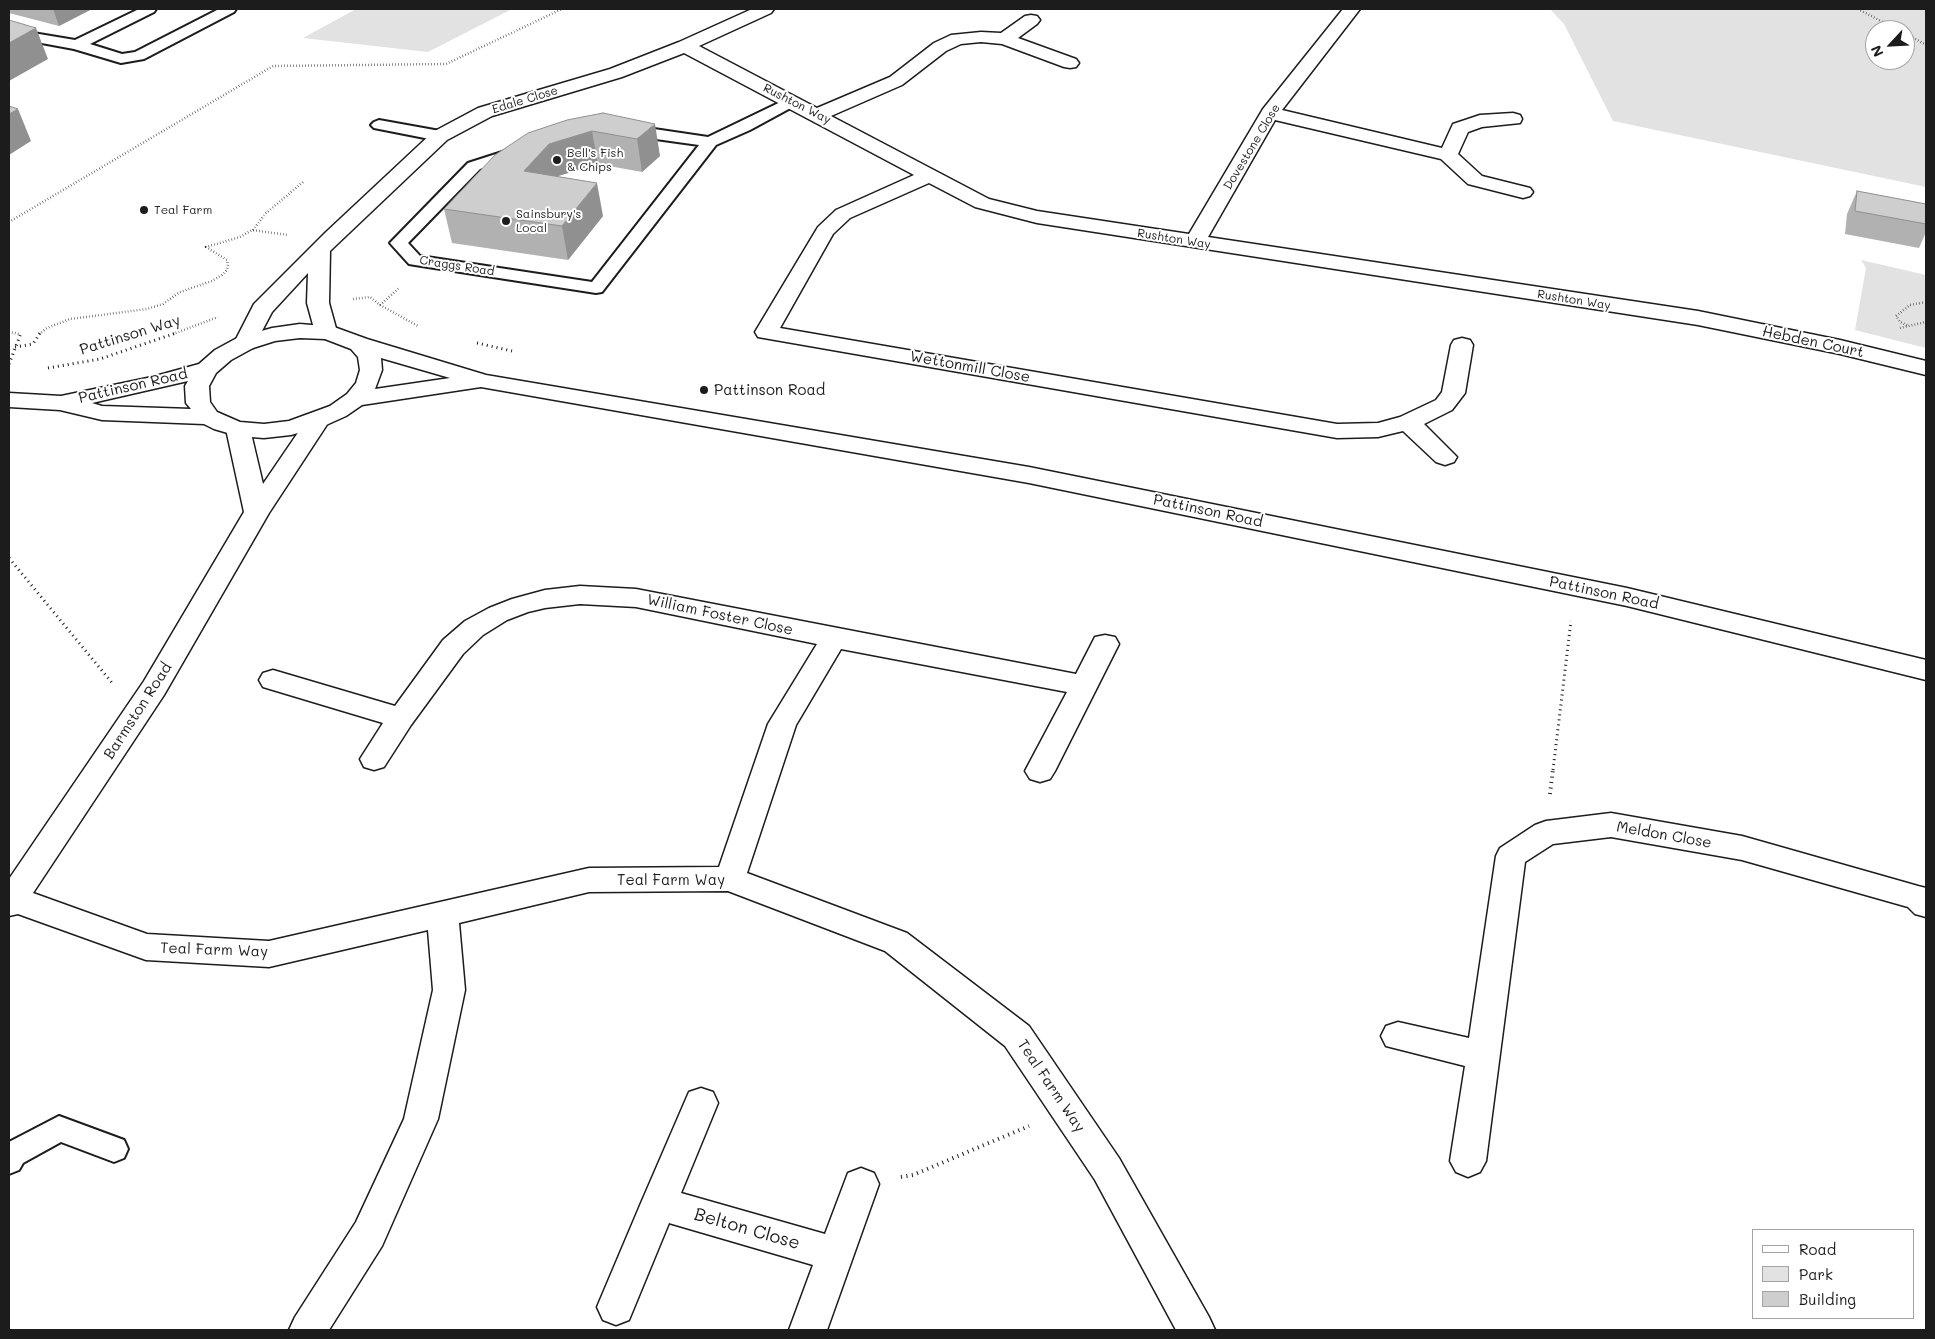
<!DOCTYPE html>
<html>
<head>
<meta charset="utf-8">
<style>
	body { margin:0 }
	#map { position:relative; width:1935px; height:1339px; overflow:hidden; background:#fff; font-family:Mali,sans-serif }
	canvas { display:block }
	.frame { position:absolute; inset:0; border:10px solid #1c1c1c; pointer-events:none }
	.legend { position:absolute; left:1752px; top:1229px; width:162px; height:90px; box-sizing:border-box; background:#fff; border:1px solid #a4a4a4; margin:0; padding:6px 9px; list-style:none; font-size:15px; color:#1c1c1c }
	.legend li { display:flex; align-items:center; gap:10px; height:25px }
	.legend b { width:25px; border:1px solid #a4a4a4 }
	.north { position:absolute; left:1865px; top:20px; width:50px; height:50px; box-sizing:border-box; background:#fff; border:1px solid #a4a4a4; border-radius:50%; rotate:245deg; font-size:14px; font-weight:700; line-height:20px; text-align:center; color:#1c1c1c }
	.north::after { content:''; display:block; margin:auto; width:18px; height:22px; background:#1c1c1c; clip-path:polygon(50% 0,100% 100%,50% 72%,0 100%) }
</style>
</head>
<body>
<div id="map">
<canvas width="1935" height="1339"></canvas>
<div class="frame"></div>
<ul class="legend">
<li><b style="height:6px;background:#fff"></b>Road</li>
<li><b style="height:14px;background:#e2e2e2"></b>Park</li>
<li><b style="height:14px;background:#cecece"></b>Building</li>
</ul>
<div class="north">N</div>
</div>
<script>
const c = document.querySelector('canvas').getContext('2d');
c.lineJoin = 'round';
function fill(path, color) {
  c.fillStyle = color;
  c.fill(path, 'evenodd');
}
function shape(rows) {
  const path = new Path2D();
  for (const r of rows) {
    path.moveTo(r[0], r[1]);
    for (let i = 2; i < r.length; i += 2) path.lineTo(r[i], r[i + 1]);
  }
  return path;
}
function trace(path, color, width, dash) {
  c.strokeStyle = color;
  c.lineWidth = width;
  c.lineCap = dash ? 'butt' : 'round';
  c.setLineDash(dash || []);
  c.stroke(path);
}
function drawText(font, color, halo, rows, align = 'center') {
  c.font = font + ' Mali,sans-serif';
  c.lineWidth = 4;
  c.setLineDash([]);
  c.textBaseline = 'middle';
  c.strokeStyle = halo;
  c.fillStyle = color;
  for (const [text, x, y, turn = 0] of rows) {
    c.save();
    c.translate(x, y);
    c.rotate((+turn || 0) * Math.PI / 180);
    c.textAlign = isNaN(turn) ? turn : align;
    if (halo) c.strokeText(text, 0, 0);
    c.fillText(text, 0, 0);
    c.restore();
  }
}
fill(shape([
	[356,9,512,9,428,52,303,38],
	[1550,9,1926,9,1926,187,1613,121,1564,24],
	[1875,30,1905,30,1905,60,1875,60],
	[1861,260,1926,275,1926,348,1855,330,1866,268]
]), '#e2e2e2');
const service = shape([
	[139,9,156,9,154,12,90,44,122,54,135,52,219,9,236,9,234,12,144,59,121,63,74,49,9,37,9,29,75,40,139,9],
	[791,97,796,99,799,102,796,105,750,130,716,145,602,292,596,293,415,265,409,264,390,243,468,163,521,146,527,148,529,151,527,154,480,169,408,243,420,256,592,282,699,145,627,135,621,133,619,130,621,127,627,125,708,137,791,97],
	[379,120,440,131,446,133,448,136,446,139,440,141,374,128,371,125,374,122,379,120],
	[59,1116,124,1140,128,1149,124,1158,114,1162,61,1142,23,1163,19,1170,9,1174,9,1142,59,1116]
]);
const minor = shape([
	[752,9,774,9,771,13,699,46,817,108,890,77,934,43,951,35,981,32,1001,33,1025,16,1031,15,1037,16,1040,20,1037,24,1018,38,1076,59,1079,63,1076,67,1070,68,1064,67,1002,44,981,42,961,44,946,51,902,85,831,116,989,199,1037,211,1189,234,1263,109,1343,9,1360,9,1282,110,1442,148,1453,124,1480,115,1513,113,1520,115,1522,119,1520,123,1482,127,1468,132,1458,154,1482,176,1530,188,1533,192,1530,196,1523,198,1468,184,1441,159,1275,120,1208,237,1698,311,1840,340,1926,361,1926,375,1840,354,1698,325,1037,223,975,207,929,183,850,218,833,234,780,328,1337,424,1378,423,1400,417,1436,400,1442,392,1451,345,1454,340,1462,338,1470,340,1473,345,1465,393,1452,410,1424,424,1457,457,1454,462,1445,465,1436,462,1403,431,1378,437,1337,438,758,337,755,332,818,227,836,210,914,175,684,53,622,77,492,116,447,140,330,251,329,303,337,332,334,337,326,339,318,337,315,332,307,303,308,273,272,312,253,348,245,350,237,348,234,343,254,304,325,233,433,132,478,108,610,69,679,42,752,9],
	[318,413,326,415,330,420,269,513,164,695,33,893,147,934,269,941,589,868,719,867,768,724,817,644,636,607,580,604,545,608,528,612,507,620,483,635,463,654,411,725,384,767,374,770,364,767,360,759,383,723,263,687,259,680,263,673,273,670,395,706,443,640,465,621,489,608,512,599,545,590,580,586,636,589,1076,674,1095,637,1105,635,1115,637,1119,644,1055,771,1050,779,1040,782,1030,779,1025,771,1067,692,841,649,796,725,747,873,907,933,1029,1026,1119,1158,1209,1317,1215,1330,1176,1330,1095,1180,1005,1046,885,951,728,891,589,892,459,923,465,990,438,1119,382,1246,329,1330,289,1330,295,1317,356,1222,404,1119,433,990,428,930,269,967,146,960,18,914,9,916,9,879,144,681,244,512,226,429,230,424,238,422,246,424,250,429,263,484,310,415,318,413],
	[1611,813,1742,836,1918,886,1926,888,1926,917,1915,914,1908,907,1742,860,1611,837,1553,844,1525,862,1486,1161,1480,1172,1468,1177,1456,1172,1450,1161,1465,1066,1386,1046,1381,1036,1386,1026,1398,1022,1469,1038,1496,856,1500,848,1535,825,1546,821,1611,813],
	[701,1088,713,1092,718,1103,681,1193,825,1234,848,1173,861,1168,874,1173,879,1184,827,1330,789,1330,813,1265,669,1223,629,1320,616,1325,603,1320,597,1307,641,1203,689,1092,701,1088]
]);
const tertiary = shape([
	[300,324,334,327,367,339,486,375,1029,467,1627,588,1926,660,1926,680,1627,606,1029,483,481,387,362,405,346,416,326,425,291,435,264,438,238,436,214,429,204,424,102,420,60,410,9,407,9,393,61,396,152,377,199,364,215,350,237,338,272,328,300,324],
	[300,338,325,339,351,349,358,357,360,370,356,383,347,394,330,406,289,421,264,424,240,422,217,412,210,402,209,386,216,373,231,360,253,348,275,341,300,338],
	[381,358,450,378,375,389,382,370,381,358],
	[188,381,185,386,186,403,191,409,102,406,92,403,188,381]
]);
trace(service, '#1c1c1c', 4);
trace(minor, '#1c1c1c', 3);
trace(tertiary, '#1c1c1c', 3);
trace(shape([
	[1858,9,1898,30],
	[1905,33,1926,45],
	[9,222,273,66,446,64,562,9],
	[253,230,265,214,303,182],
	[353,299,370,297,380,305,418,326],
	[380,305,400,287],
	[1907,325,1900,322,1896,316,1910,305,1926,302],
	[1900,328,1926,322],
	[9,332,20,334],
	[39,334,47,328,70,319,147,309,163,304,180,292,212,281,222,275,227,270,228,265,227,260,206,247,240,237,252,230,288,235],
	[173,334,218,317]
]), '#1c1c1c', 2.5, [0.5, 2.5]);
trace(shape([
	[477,343,512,351],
	[15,347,33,344,40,333],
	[9,364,21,333],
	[48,368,100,359,176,333],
	[9,558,113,684],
	[1553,770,1571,621]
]), '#1c1c1c', 3, [1, 4]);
trace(shape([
	[1550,794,1553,769],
	[901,1177,913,1175,1029,1126]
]), '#1c1c1c', 4, [1, 4.5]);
fill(service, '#fff');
fill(minor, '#fff');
fill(tertiary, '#fff');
fill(shape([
	[9,9,92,9,59,26,9,13],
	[603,113,660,156,642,172,598,164,558,176,603,216,568,260,452,243,444,209],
	[1857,191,1926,204,1926,232,1919,248,1845,234,1847,214]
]), '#b1b1b1');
fill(shape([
	[53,9,92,9,59,26],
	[36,28,48,59,9,81,9,43],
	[18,109,31,141,9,155,9,114],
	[655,124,660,156,642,172,637,139],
	[592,131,598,164,555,177,524,171,549,144],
	[597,183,603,216,568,260,562,226]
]), '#909090');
const building = shape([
	[9,20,36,28,9,43,9,20],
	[9,106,18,109,9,114,9,106],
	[603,113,655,124,637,139,592,131,549,144,524,171,597,183,562,226,444,209,495,155,528,133,567,120,603,113],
	[1857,191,1926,204,1926,224,1855,211,1857,191]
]);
fill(building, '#cecece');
trace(building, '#909090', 1);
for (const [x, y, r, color] of [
	[557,160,5,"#1c1c1c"],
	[144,210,5,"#1c1c1c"],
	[506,221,5,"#1c1c1c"],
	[704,390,5,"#1c1c1c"]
]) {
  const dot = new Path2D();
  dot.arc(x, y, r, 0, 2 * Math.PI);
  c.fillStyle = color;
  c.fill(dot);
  trace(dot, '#fff', 2);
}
drawText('12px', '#1c1c1c', '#fff', [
	["Edale Close",525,100,-17],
	["Rushton Way",797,104,27],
	["Dovestone Close",1252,147,-59],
	["Rushton Way",1174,239,9],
	["Craggs Road",457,266,9],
	["Rushton Way",1574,300,9]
]);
drawText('12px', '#1c1c1c', '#fff', [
	["Bell's Fish",567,153],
	["& Chips",567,167],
	["Teal Farm",154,210],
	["Sainsbury's",516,214],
	["Local",516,228]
], 'left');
drawText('15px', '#1c1c1c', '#fff', [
	["Pattinson Way",130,335,-17],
	["Hebden Court",1813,342,12],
	["Wettonmill Close",970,367,10],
	["Pattinson Road",133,386,-13],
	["Pattinson Road",1208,511,12],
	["Pattinson Road",1604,593,12],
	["William Foster Close",720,615,12],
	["Barmston Road",138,711,-57],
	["Meldon Close",1664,835,10],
	["Teal Farm Way",671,880],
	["Teal Farm Way",214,950,2],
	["Teal Farm Way",1051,1086,56]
]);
drawText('15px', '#1c1c1c', '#fff', [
	["Pattinson Road",714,390]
], 'left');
drawText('18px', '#1c1c1c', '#fff', [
	["Belton Close",747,1229,16]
]);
</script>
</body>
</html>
